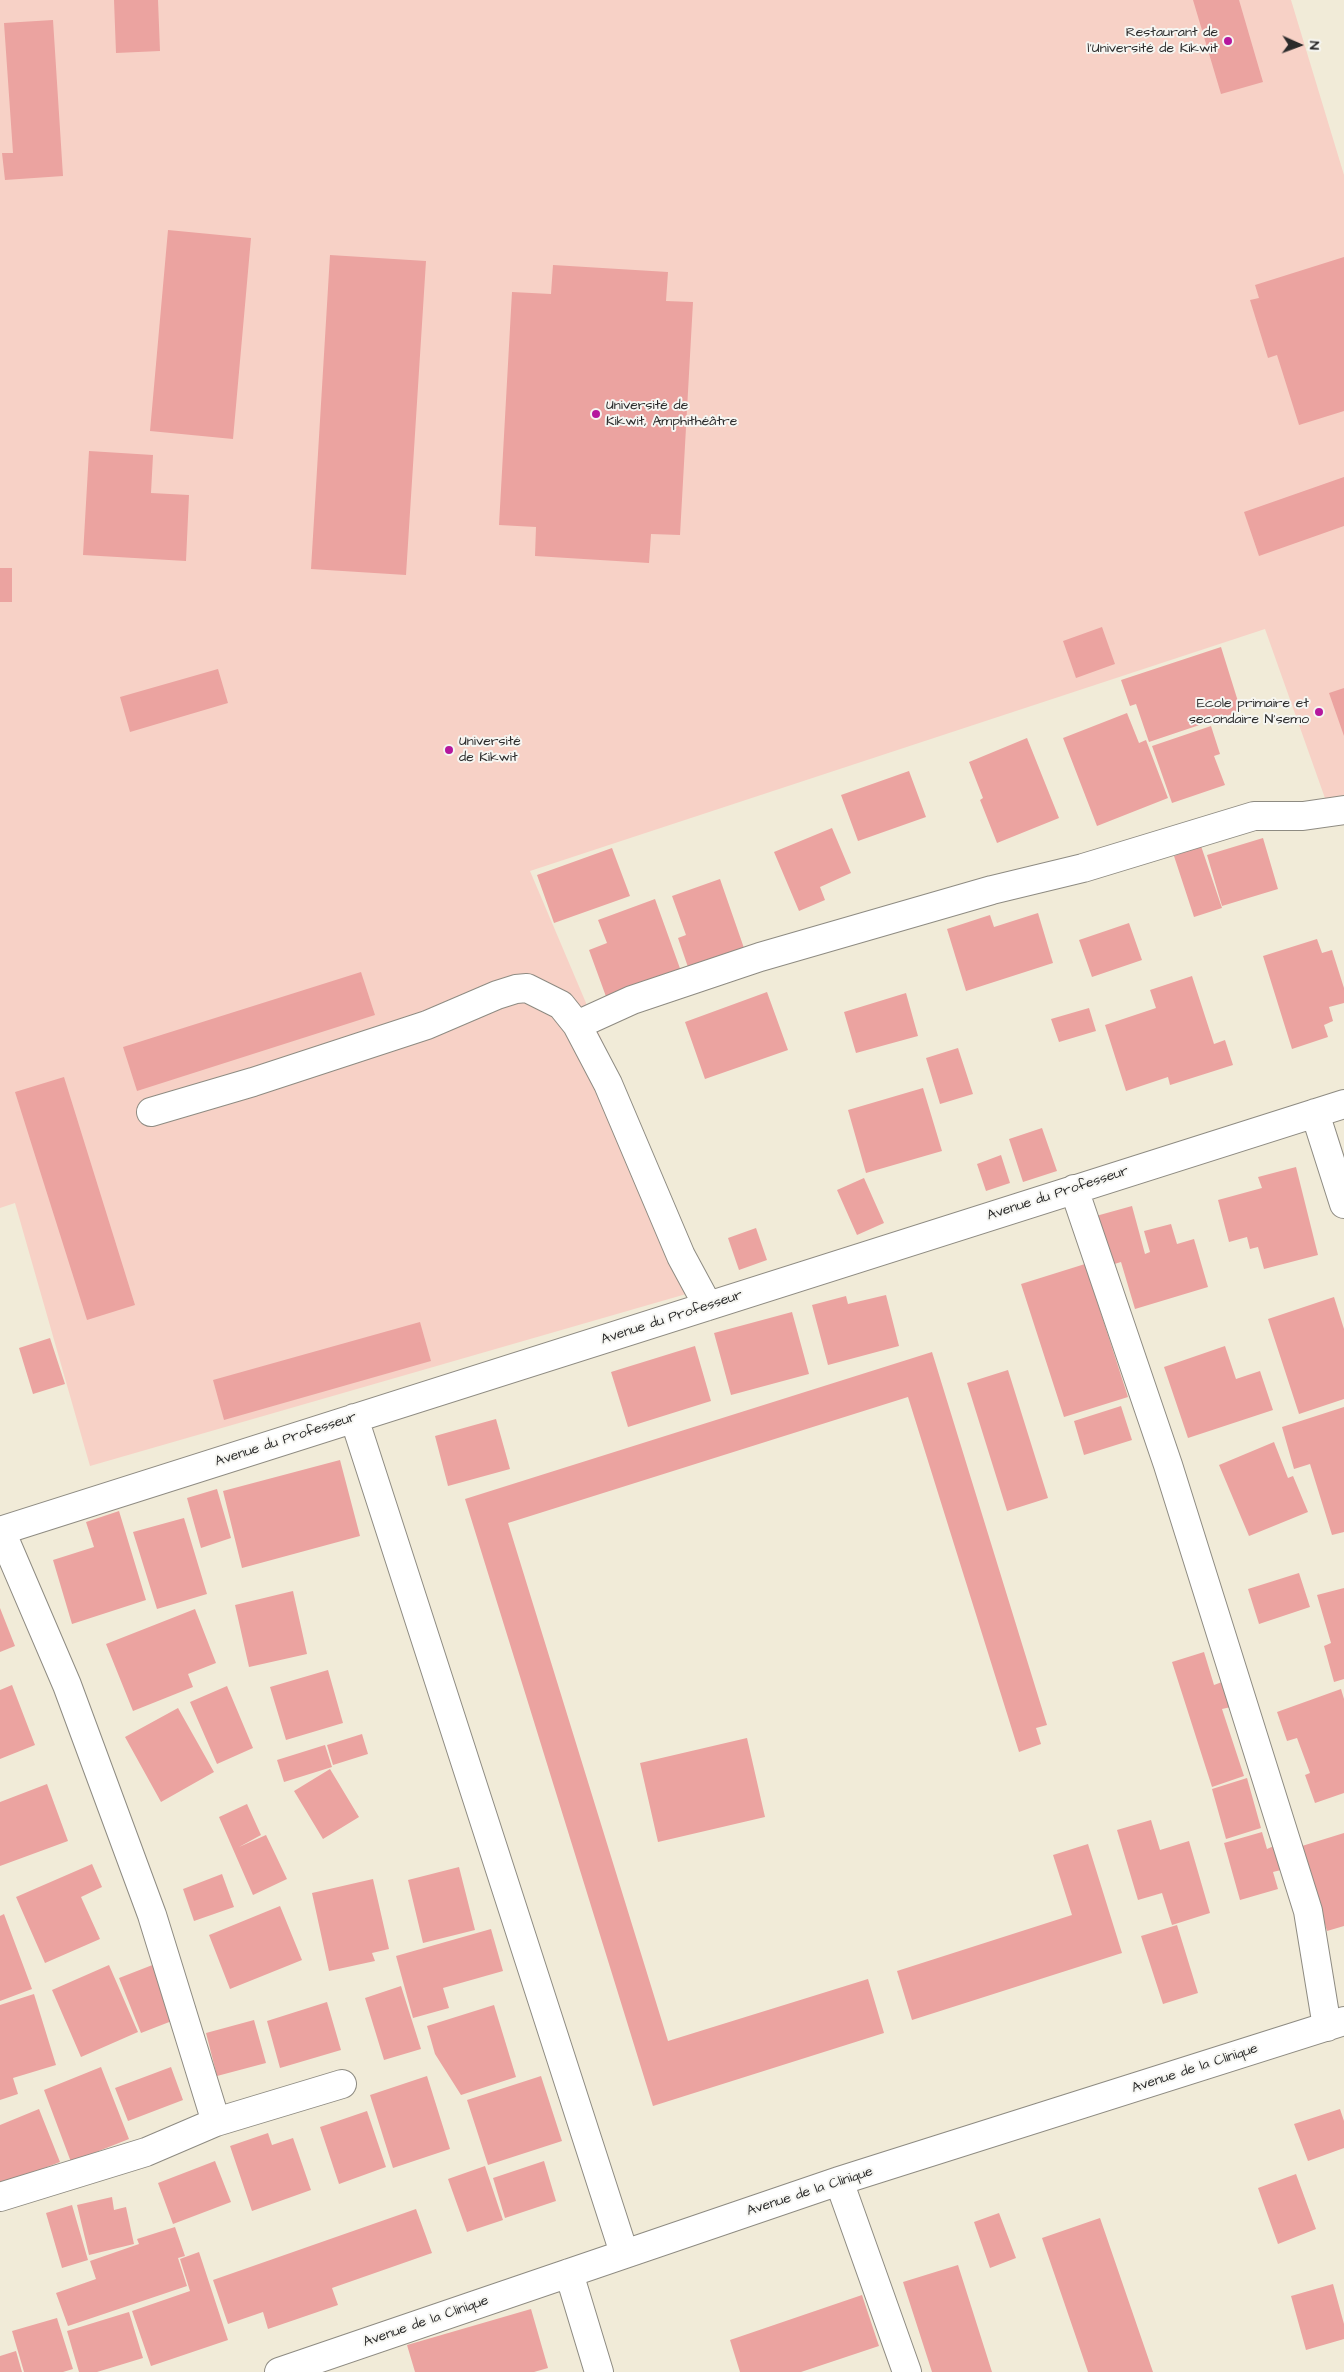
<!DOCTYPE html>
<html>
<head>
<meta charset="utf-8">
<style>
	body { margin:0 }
	#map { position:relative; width:1344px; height:2372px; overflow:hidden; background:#f1ebd8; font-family:"Architects Daughter",sans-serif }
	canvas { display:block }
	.north { position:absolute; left:1274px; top:20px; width:50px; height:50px; -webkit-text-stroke:4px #f6f6f2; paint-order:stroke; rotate:92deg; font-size:14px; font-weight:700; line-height:20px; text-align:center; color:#2b2b2b }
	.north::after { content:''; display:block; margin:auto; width:18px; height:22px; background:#2b2b2b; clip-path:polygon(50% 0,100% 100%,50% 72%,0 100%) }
</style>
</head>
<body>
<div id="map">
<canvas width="1344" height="2372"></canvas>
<div class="north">N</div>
</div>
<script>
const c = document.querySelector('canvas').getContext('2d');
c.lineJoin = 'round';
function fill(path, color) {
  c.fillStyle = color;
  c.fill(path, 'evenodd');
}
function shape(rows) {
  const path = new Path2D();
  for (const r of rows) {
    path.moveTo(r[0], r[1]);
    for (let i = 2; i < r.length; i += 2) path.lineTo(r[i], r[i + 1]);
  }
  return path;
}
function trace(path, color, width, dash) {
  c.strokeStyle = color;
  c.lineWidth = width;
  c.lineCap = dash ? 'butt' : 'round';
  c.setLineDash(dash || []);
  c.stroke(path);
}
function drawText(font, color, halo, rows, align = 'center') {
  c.font = font + ' "Architects Daughter",sans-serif';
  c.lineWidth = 4;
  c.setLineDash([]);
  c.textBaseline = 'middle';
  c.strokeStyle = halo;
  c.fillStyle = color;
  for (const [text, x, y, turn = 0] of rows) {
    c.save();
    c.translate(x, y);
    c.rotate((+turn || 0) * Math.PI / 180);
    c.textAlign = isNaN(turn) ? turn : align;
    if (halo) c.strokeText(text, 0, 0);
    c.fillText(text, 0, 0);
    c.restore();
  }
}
fill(shape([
	[0,0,1291,0,1344,175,1344,795,1326,801,1265,629,530,871,707,1288,90,1466,15,1203,0,1208]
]), '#f7d1c6');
fill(shape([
	[114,0,158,0,160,51,116,53],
	[1193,0,1239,0,1263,82,1221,94],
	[53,20,63,176,5,180,2,153,13,153,4,23],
	[168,230,251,238,233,439,150,431],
	[330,255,426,261,406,575,311,569],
	[1344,257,1344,411,1299,425,1277,355,1268,358,1250,300,1259,298,1255,285],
	[553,265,668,272,666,301,693,302,680,535,651,534,649,563,535,556,536,527,499,525,512,292,551,294],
	[89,451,153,455,151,493,189,495,186,561,83,555],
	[1344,477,1344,526,1259,556,1244,512],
	[0,568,12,568,12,602,0,602],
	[1102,627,1115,664,1076,678,1063,641],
	[1221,647,1241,711,1149,742,1136,704,1130,706,1121,680],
	[218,669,228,703,130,732,120,697],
	[1344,688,1344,736,1329,693],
	[1127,713,1139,743,1146,740,1168,798,1097,826,1063,738],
	[1211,726,1220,754,1214,756,1225,785,1172,803,1152,746],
	[1027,738,1059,818,997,843,980,800,983,798,969,762],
	[909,771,926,817,858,841,841,795],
	[832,828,851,873,820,887,825,900,799,911,774,852],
	[1263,838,1278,889,1222,906,1207,855],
	[1201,846,1222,908,1194,917,1174,856],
	[612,848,630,896,554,923,537,875],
	[720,879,745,951,689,970,678,938,686,935,672,896],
	[655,899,682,974,608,1002,589,950,607,943,598,920],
	[1038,913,1053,963,966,991,947,929,990,915,994,927],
	[1129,923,1142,960,1092,977,1079,940],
	[1317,939,1322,953,1332,950,1344,988,1344,1003,1329,1007,1333,1021,1324,1025,1328,1037,1292,1049,1263,956],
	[361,972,375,1015,137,1091,123,1047],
	[1192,976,1214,1044,1225,1040,1233,1065,1170,1085,1168,1077,1126,1091,1105,1025,1156,1008,1150,990],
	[767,992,788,1050,705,1079,685,1022],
	[906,993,918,1036,856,1053,844,1012],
	[1089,1008,1096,1031,1059,1042,1051,1019],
	[958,1048,973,1094,940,1104,926,1058],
	[64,1077,135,1305,87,1320,15,1092],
	[923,1088,942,1151,866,1173,848,1110],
	[1042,1128,1057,1171,1023,1182,1009,1139],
	[1001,1155,1010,1183,986,1191,977,1164],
	[1296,1167,1318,1255,1264,1269,1258,1247,1250,1249,1247,1237,1229,1242,1218,1200,1262,1188,1258,1177],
	[864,1178,884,1223,857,1235,837,1190],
	[1132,1206,1145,1254,1150,1252,1144,1231,1171,1224,1177,1244,1194,1239,1208,1287,1135,1309,1121,1262,1111,1265,1096,1216],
	[756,1228,767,1260,739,1270,728,1238],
	[1085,1264,1128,1397,1064,1417,1021,1284],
	[886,1295,899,1346,828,1365,812,1305,846,1296,848,1304],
	[1334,1297,1344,1329,1344,1399,1299,1414,1268,1319],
	[792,1312,809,1374,731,1395,714,1333],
	[420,1322,431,1361,224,1420,213,1380],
	[50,1338,65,1384,33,1394,19,1348],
	[695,1346,711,1401,628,1427,611,1372],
	[1225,1346,1236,1379,1260,1371,1273,1410,1188,1438,1164,1367],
	[932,1352,1047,1725,1036,1728,1041,1744,1019,1752,908,1397,508,1523,668,2041,868,1979,884,2033,653,2106,465,1499],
	[1008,1370,1048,1498,1007,1511,967,1383],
	[1121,1406,1132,1440,1084,1455,1074,1421],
	[1344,1407,1344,1532,1332,1535,1310,1464,1294,1469,1282,1427],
	[496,1419,510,1469,448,1486,435,1436],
	[1274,1442,1288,1478,1293,1476,1308,1512,1249,1536,1219,1465],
	[340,1460,360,1536,242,1568,223,1491],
	[217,1489,231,1538,201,1548,187,1498],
	[119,1511,146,1600,72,1624,53,1560,94,1547,86,1522],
	[184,1518,207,1594,157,1609,133,1532],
	[1299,1573,1310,1607,1259,1624,1248,1589],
	[1344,1588,1344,1679,1334,1682,1324,1646,1331,1643,1317,1595],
	[293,1591,307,1654,249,1667,235,1605],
	[0,1608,15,1646,0,1652],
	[195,1609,216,1663,188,1674,193,1687,133,1711,106,1644],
	[1204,1652,1214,1685,1222,1682,1231,1707,1222,1709,1244,1776,1212,1787,1172,1662],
	[328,1670,343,1723,286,1740,270,1687],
	[12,1685,35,1745,0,1759,0,1690],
	[227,1686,253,1748,217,1764,190,1702],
	[1341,1689,1344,1699,1344,1793,1315,1803,1305,1775,1310,1773,1297,1738,1287,1741,1277,1712],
	[178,1708,214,1772,161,1802,125,1737],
	[362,1734,368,1754,333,1765,327,1745],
	[747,1738,765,1817,658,1842,640,1763],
	[325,1745,332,1767,284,1782,277,1760],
	[330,1769,359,1817,323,1839,294,1791],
	[1247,1778,1261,1828,1226,1839,1212,1789],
	[47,1784,68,1841,0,1866,0,1802],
	[247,1804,261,1835,239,1847,266,1835,287,1879,253,1895,219,1817],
	[1151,1820,1160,1850,1189,1841,1210,1913,1172,1925,1162,1893,1138,1900,1117,1830],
	[1262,1832,1267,1849,1274,1846,1281,1870,1273,1872,1278,1889,1240,1900,1224,1843],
	[1344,1833,1344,1926,1327,1931,1302,1846],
	[1088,1844,1122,1953,912,2020,897,1971,1072,1915,1053,1855],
	[92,1864,102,1887,81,1897,100,1939,45,1963,16,1897],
	[459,1867,475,1930,423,1943,408,1880],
	[222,1874,234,1907,194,1921,183,1889],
	[373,1879,389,1949,372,1953,375,1961,329,1971,312,1893],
	[280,1906,302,1960,230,1989,209,1935],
	[4,1914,32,1989,0,2001,0,1916],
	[1177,1925,1198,1993,1163,2004,1141,1936],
	[491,1929,503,1971,443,1988,449,2008,413,2018,396,1956],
	[155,1964,177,2019,141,2033,119,1978],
	[109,1965,138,2032,81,2057,52,1990],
	[401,1986,421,2049,384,2060,365,1998],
	[34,1994,56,2065,13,2078,18,2094,0,2100,0,2005],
	[327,2002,341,2050,280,2068,267,2021],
	[494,2005,516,2077,461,2095,435,2054,427,2026],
	[254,2020,266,2063,217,2076,206,2033],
	[101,2067,129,2139,71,2162,44,2090],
	[171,2067,183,2100,128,2121,115,2088],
	[427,2076,450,2149,393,2168,370,2095],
	[541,2076,562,2141,488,2165,467,2100],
	[39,2109,60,2162,0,2185,0,2125],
	[1340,2109,1344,2121,1344,2148,1308,2161,1294,2124],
	[367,2111,386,2167,339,2184,320,2127],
	[268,2133,272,2145,293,2138,311,2190,252,2211,230,2146],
	[215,2161,231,2202,173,2224,158,2183],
	[544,2161,556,2201,505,2218,493,2178],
	[485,2166,503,2220,467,2232,448,2179],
	[1296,2174,1316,2229,1278,2244,1258,2188],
	[112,2197,114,2210,126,2207,134,2244,89,2255,77,2205],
	[72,2205,88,2260,62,2268,46,2213],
	[416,2209,432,2253,332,2288,338,2305,268,2329,263,2312,228,2324,213,2280],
	[999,2213,1016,2258,990,2268,974,2222],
	[1100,2218,1153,2372,1088,2372,1042,2238],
	[175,2227,185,2256,178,2258,187,2286,68,2326,56,2293,96,2279,90,2261,139,2244,137,2239],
	[199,2252,228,2340,151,2366,132,2311,190,2291,180,2259],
	[958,2265,992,2372,932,2372,903,2282],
	[1333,2284,1344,2324,1344,2339,1306,2350,1291,2296],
	[862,2295,879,2346,801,2372,740,2372,730,2340],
	[531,2309,548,2368,534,2372,415,2372,407,2345],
	[129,2312,143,2358,97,2372,79,2372,67,2331],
	[57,2318,73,2369,63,2372,24,2372,12,2331],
	[16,2351,22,2372,0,2372,0,2356]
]), '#eba3a0');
const minor = shape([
	[577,1025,632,1000,760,957,992,890,1083,868,1254,816,1303,816,1344,810],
	[151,1112,253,1082,427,1025,497,995,516,989,527,988,561,1005,577,1025,608,1084,681,1256,708,1306],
	[1315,1113,1344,1204],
	[1074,1189,1168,1465,1308,1911,1327,2027],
	[354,1418,624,2253],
	[0,1531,1344,1104],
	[1,1531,67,1685,152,1915,216,2122],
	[839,2181,907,2372],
	[0,2197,146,2152,216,2122,342,2084],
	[569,2273,599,2372],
	[279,2372,839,2181,1344,2021]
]);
trace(minor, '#8e8b82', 30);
trace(minor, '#fff', 28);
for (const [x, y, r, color] of [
	[1228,41,5,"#b5179e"],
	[596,414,5,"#b5179e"],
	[1319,712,5,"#b5179e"],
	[449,750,5,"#b5179e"]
]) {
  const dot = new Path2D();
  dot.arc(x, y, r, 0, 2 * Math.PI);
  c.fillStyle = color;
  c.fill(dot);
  trace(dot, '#f6f6f2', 2);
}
drawText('14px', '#2b2b2b', '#f6f6f2', [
	["Restaurant de",1218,33],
	["l'Université de Kikwit",1218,49],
	["Université de",606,406,"left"],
	["Kikwit, Amphithéâtre",606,422,"left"],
	["Ecole primaire et",1309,704],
	["secondaire N'semo",1309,720],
	["Université",459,742,"left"],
	["de Kikwit",459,758,"left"]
], 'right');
drawText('14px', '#2b2b2b', '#f6f6f2', [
	["Avenue du Professeur",1058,1194,-18],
	["Avenue du Professeur",672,1318,-18],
	["Avenue du Professeur",286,1440,-18],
	["Avenue de la Clinique",1195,2069,-18],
	["Avenue de la Clinique",810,2192,-18],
	["Avenue de la Clinique",426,2322,-19]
]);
</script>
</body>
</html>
